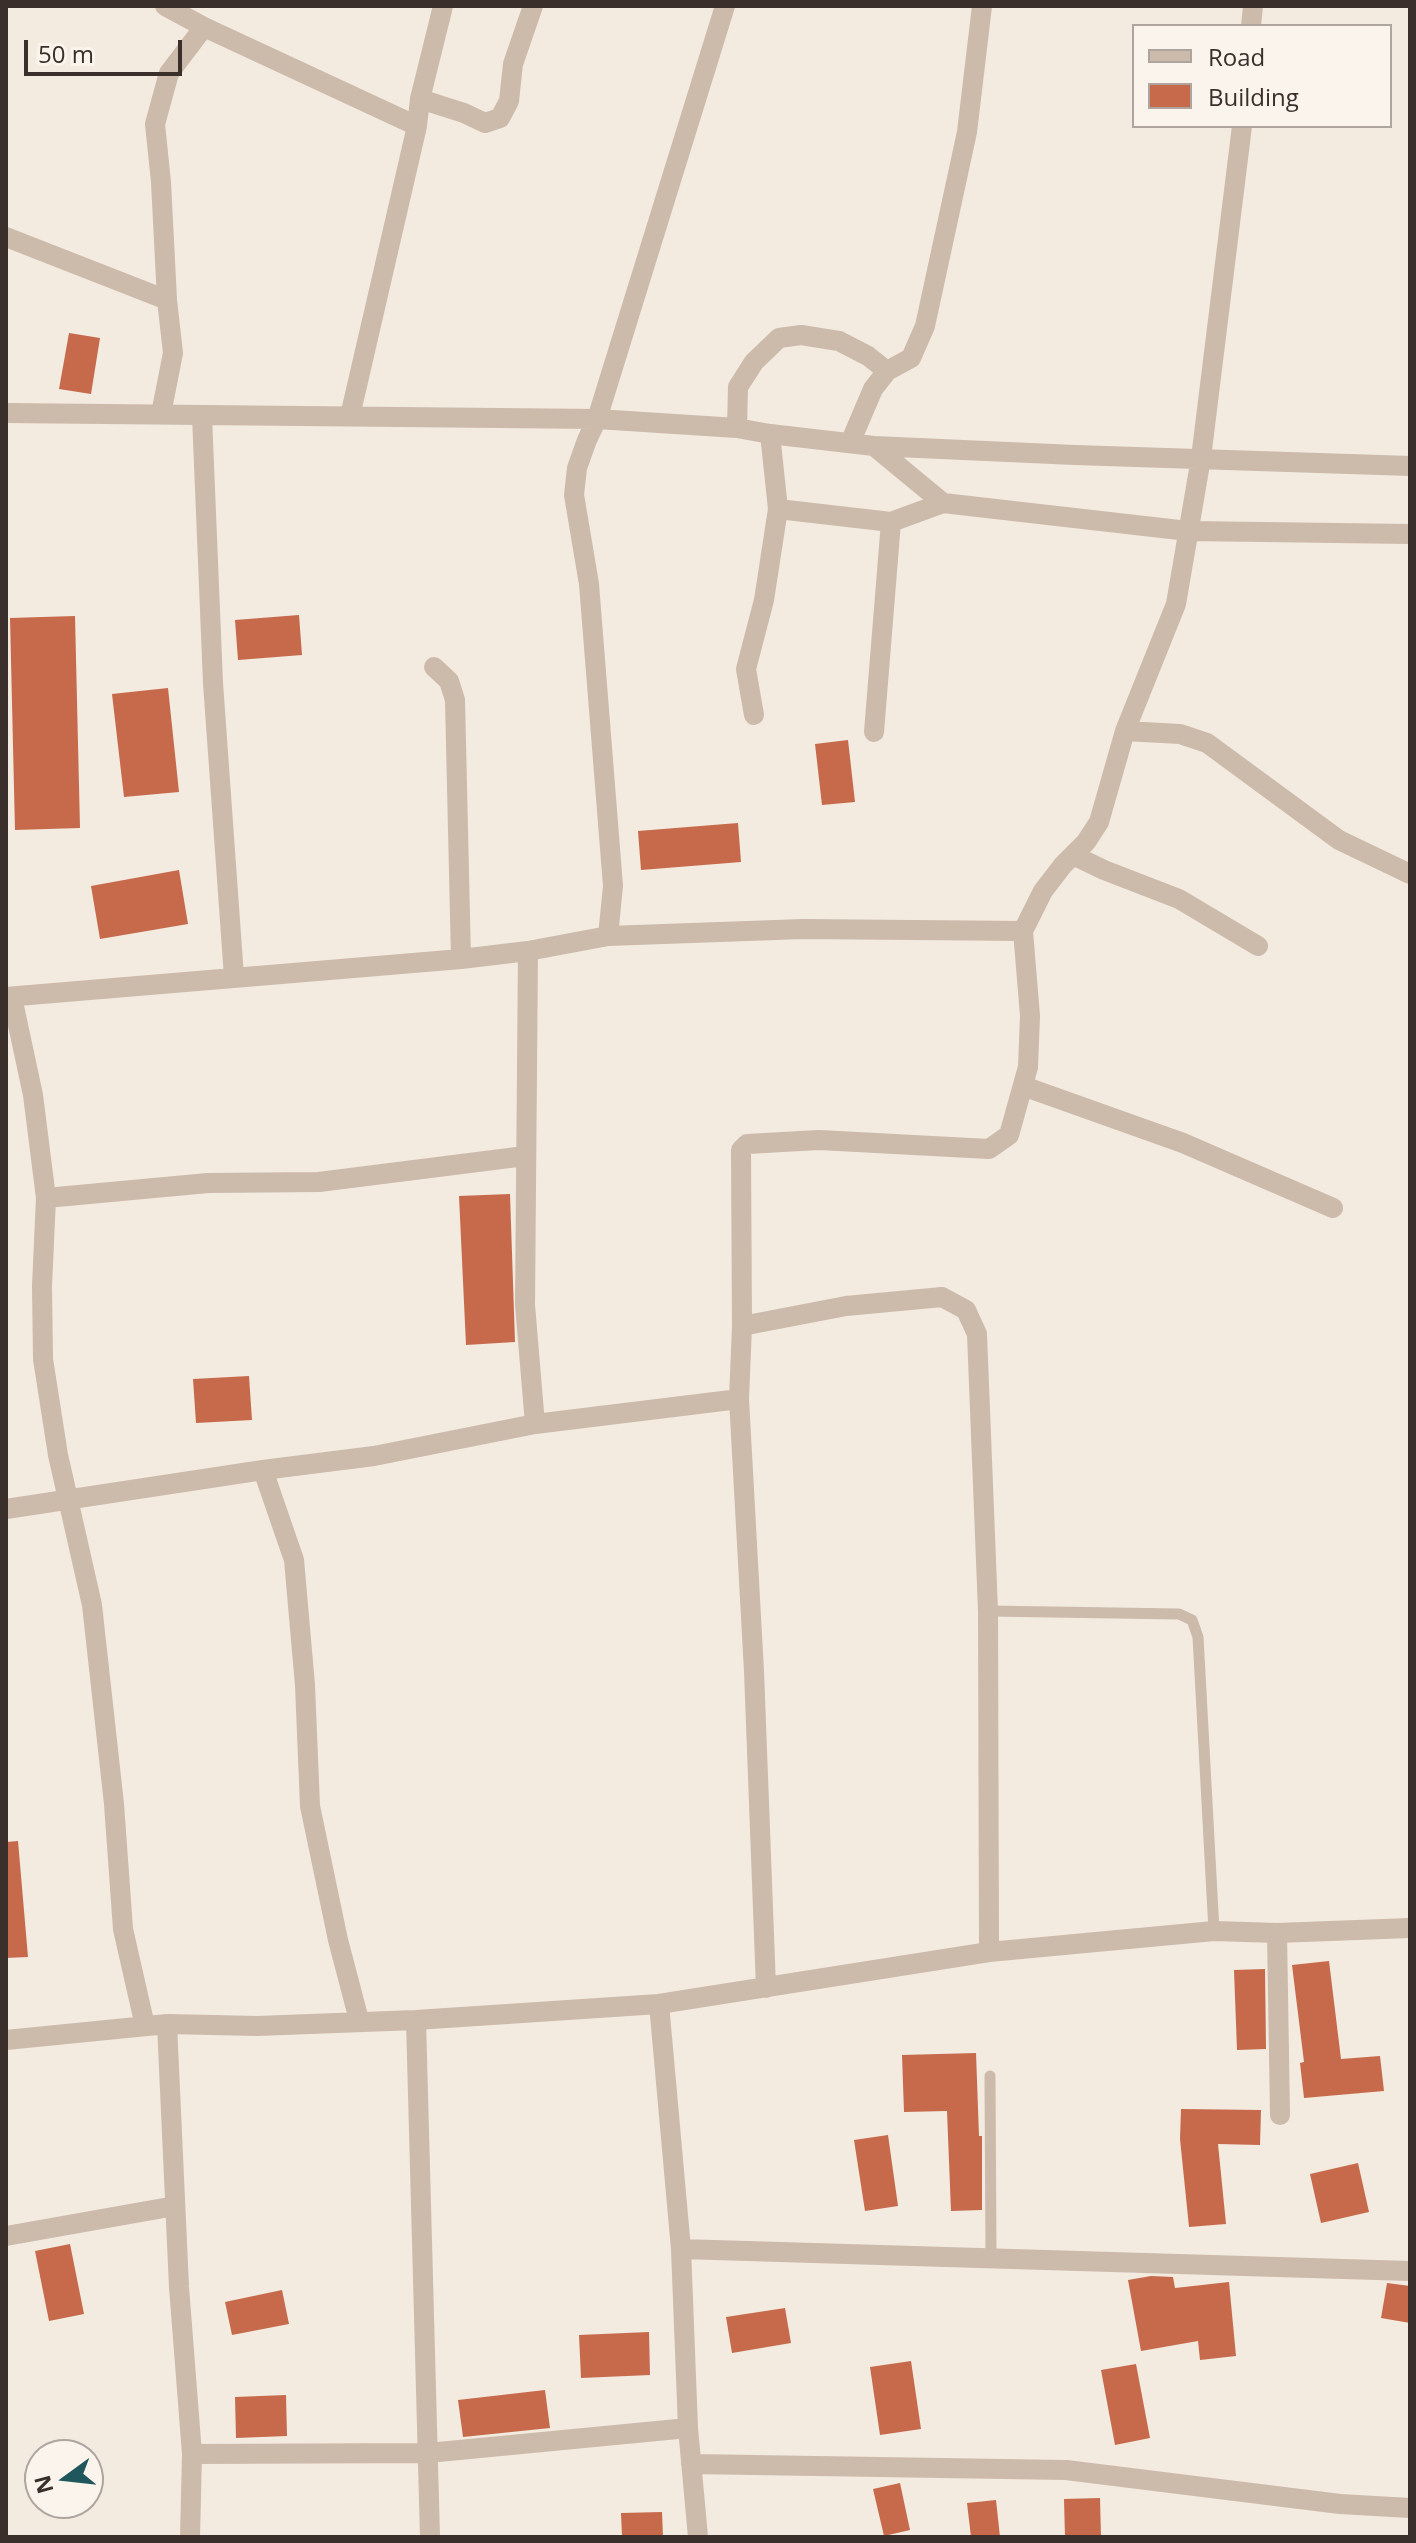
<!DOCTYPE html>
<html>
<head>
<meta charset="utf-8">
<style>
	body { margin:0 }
	#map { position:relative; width:1416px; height:2543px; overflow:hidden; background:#f3eae0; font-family:"Open Sans",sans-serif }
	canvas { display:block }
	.frame { position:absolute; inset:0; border:8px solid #3a2f2a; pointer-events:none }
	.legend { position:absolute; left:1132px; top:24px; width:260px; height:104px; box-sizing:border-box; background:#faf4ec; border:2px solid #ada59e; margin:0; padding:10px 14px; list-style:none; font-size:24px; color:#3a2f2a }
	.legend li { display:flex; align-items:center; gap:16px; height:40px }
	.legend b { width:40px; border:2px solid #ada59e }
	.north { position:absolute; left:24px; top:2439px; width:80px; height:80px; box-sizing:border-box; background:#faf4ec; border:2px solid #ada59e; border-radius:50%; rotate:255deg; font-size:22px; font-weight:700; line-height:32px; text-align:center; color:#3a2f2a }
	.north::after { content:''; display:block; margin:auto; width:28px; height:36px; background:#1f575c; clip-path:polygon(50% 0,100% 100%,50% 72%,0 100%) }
	.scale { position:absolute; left:24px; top:40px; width:158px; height:36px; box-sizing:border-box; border:4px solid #3a2f2a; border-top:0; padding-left:10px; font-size:24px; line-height:28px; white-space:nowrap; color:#3a2f2a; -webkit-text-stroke:6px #faf4ec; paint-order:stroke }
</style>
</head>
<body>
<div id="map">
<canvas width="1416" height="2543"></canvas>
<div class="frame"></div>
<ul class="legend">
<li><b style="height:10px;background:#ccbaab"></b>Road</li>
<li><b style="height:22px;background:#c66a4b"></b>Building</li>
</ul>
<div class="north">N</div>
<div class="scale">50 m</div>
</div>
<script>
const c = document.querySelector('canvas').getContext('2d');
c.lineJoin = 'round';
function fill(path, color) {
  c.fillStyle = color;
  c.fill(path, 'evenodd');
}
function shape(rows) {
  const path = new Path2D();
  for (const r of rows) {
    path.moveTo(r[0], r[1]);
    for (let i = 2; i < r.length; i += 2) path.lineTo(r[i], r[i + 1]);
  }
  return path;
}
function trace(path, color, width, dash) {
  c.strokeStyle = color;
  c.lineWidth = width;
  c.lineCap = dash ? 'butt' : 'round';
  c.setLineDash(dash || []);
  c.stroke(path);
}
fill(shape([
	[69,333,100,338,91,394,59,389],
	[299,615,302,655,238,660,235,620],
	[75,616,80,828,15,830,10,618],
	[168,688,179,792,124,797,112,694],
	[848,740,855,802,822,805,815,744],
	[738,823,741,862,641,870,638,831],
	[179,870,188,924,100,939,91,886],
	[510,1194,515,1342,466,1345,459,1196],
	[249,1376,252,1420,196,1423,193,1379],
	[18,1841,28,1957,6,1958,6,1842],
	[1329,1961,1341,2059,1380,2056,1384,2091,1304,2098,1300,2063,1304,2062,1292,1965],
	[1265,1969,1266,2049,1237,2050,1234,1970],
	[976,2053,979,2136,982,2136,982,2210,951,2211,947,2111,904,2112,902,2055],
	[1181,2109,1261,2110,1260,2145,1218,2144,1226,2224,1189,2227,1180,2139],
	[888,2135,898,2206,865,2211,854,2140],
	[1358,2163,1369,2212,1321,2223,1310,2174],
	[70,2244,84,2314,49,2321,35,2251],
	[1151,2276,1173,2277,1175,2288,1229,2282,1236,2356,1200,2360,1198,2341,1141,2351,1128,2280],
	[1387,2283,1410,2286,1410,2323,1381,2318],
	[282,2290,289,2324,232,2335,225,2302],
	[785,2308,791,2343,732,2353,726,2317],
	[649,2332,650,2375,581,2378,579,2335],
	[911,2361,921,2429,880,2435,870,2367],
	[1136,2364,1150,2438,1115,2445,1101,2370],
	[545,2390,550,2428,463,2437,458,2400],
	[286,2395,287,2436,236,2438,235,2397],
	[900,2483,910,2530,884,2536,873,2489],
	[1100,2498,1101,2537,1065,2537,1064,2499],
	[996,2500,1000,2537,971,2537,967,2503],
	[662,2512,663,2537,622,2537,621,2513]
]), '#c66a4b');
trace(shape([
	[988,1611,1179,1614,1192,1620,1198,1637,1214,1931],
	[990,2076,991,2257]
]), '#ccbaab', 11);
trace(shape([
	[165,6,204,27,417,126],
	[1251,26,1253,6],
	[420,99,464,113,485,123,500,118,509,101,513,64,533,6],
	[6,237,167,300],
	[6,413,597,419,737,428,770,434,874,446,1075,455,1410,466],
	[161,414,173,353,167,300,161,182,155,124,169,73,204,27],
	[202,416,213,683,234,977],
	[350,416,417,126,420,99,443,6],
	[737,428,738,387,754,362,779,338,801,335,839,341,868,356,887,371],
	[850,443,873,389,887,371,911,358,925,326,967,132,982,6],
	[874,446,943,503],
	[778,509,891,522,943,503,1188,531,1410,534],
	[434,667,449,681,455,700,461,959],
	[754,715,746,669,764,600,778,509,770,434],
	[1125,731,1180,734,1207,743,1339,840,1410,874],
	[874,732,891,522],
	[1073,855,1104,870,1179,899,1258,946],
	[608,936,613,886,589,584,574,495,577,468,587,440,597,419,725,6],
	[528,951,525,1305,535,1424],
	[6,997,461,959,528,951,608,936,803,929,1023,931],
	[12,997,33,1095,46,1198,42,1286,43,1359,58,1455,92,1605,114,1804,123,1929,145,2026],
	[1023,1086,1183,1143,1333,1208],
	[46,1198,208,1183,319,1182,525,1156],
	[742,1326,846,1306,942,1297,966,1310,977,1334,988,1611,989,1952],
	[263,1470,294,1560,305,1685,310,1806,338,1940,359,2020],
	[6,1509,263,1470,374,1456,535,1424,739,1399],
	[1277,1933,1280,2115],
	[766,1988,754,1671,739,1399,742,1326,741,1150,747,1144,819,1140,989,1149,1009,1135,1028,1067,1030,1016,1023,931,1043,891,1063,865,1086,842,1099,822,1125,731,1176,604,1201,458,1242,126],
	[659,2004,681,2249,688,2428,698,2537],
	[416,2020,430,2537],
	[167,2024,179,2287,192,2454,190,2537],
	[6,2040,167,2024,257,2026,416,2020,659,2004,989,1952,1214,1931,1277,1933,1410,1928],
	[6,2236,175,2206],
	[681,2249,1410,2271],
	[192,2454,428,2453,688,2428],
	[691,2464,1066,2470,1340,2504,1410,2508]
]), '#ccbaab', 20);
</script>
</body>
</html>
